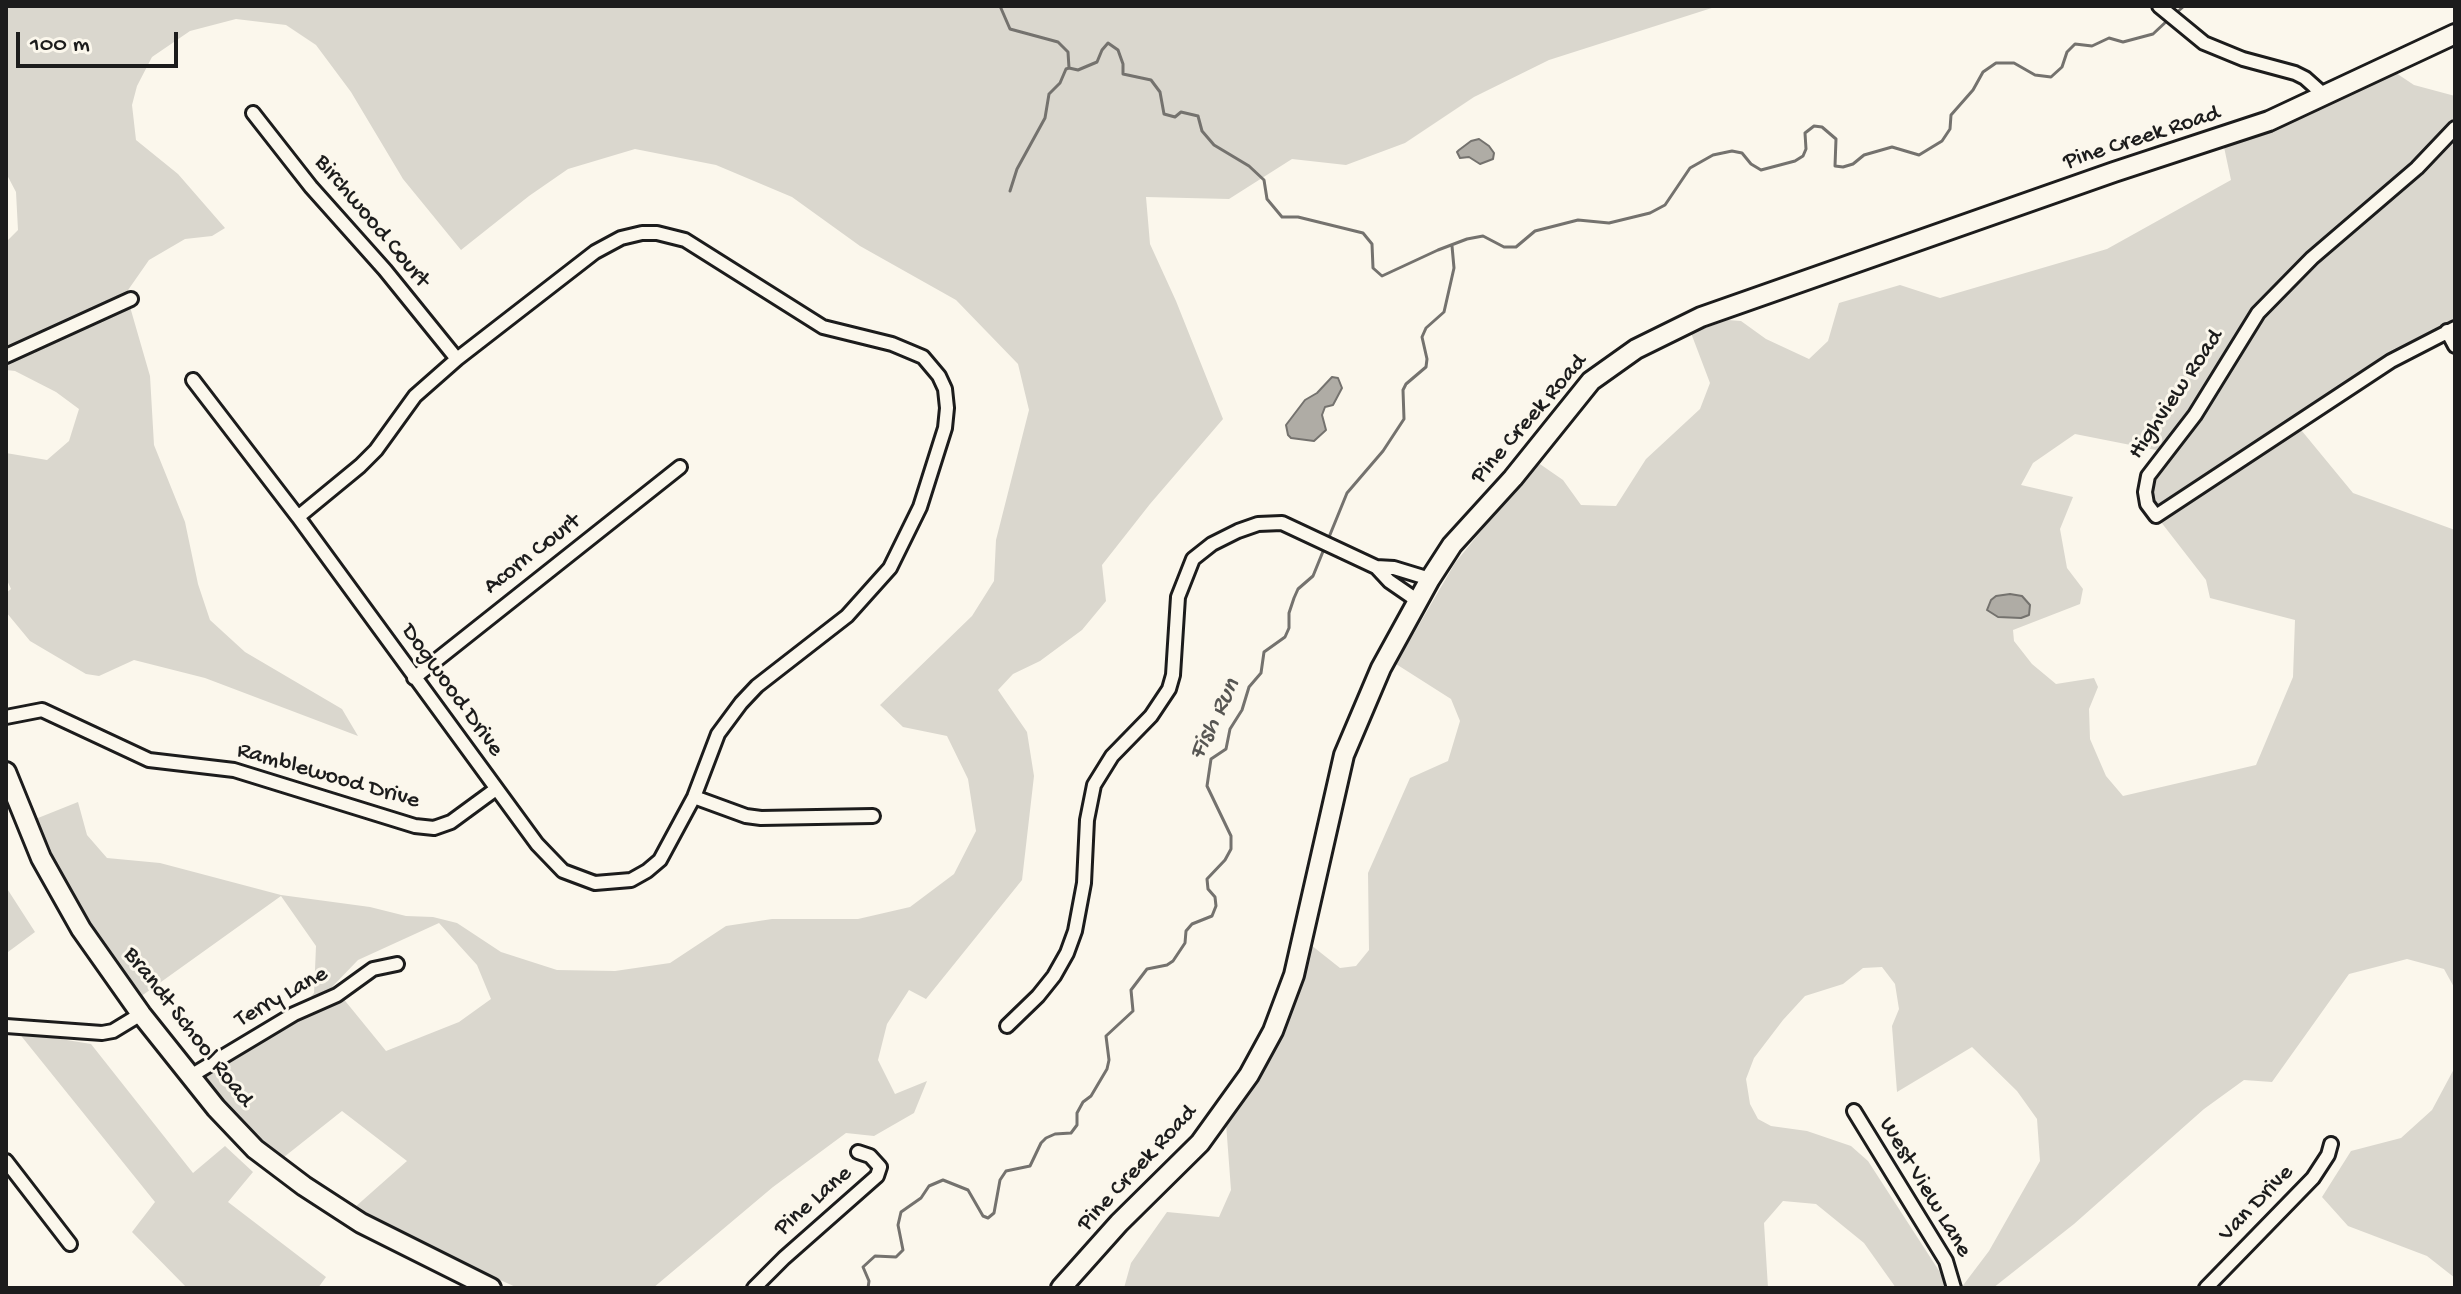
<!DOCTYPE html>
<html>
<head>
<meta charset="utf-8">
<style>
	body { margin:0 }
	#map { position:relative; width:2461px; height:1294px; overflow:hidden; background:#fbf7ec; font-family:"Gochi Hand",sans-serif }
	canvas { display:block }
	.frame { position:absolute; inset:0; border:8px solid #1c1c1c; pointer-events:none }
	.scale { position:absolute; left:16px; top:32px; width:162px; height:36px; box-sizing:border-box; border:4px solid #1c1c1c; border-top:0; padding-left:10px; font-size:24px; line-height:28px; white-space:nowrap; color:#1c1c1c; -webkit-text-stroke:6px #fbf7ec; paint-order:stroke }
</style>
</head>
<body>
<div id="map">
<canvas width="2461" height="1294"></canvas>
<div class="frame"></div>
<div class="scale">100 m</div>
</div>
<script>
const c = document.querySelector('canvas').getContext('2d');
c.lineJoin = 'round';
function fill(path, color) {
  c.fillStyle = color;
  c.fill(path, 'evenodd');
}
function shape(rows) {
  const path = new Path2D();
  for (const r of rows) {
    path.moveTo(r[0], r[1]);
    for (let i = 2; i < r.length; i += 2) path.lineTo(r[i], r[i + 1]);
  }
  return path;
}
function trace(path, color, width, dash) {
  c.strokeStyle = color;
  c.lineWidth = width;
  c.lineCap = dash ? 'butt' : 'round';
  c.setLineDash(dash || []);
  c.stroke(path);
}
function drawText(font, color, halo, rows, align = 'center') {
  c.font = font + ' "Gochi Hand",sans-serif';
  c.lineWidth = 6;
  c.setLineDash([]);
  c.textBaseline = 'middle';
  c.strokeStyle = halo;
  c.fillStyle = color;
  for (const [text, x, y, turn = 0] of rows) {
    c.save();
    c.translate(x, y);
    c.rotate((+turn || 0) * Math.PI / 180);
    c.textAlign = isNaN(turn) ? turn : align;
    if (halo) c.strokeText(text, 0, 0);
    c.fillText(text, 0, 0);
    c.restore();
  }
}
fill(shape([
	[6,6,1718,6,1549,60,1474,97,1405,143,1346,165,1292,159,1229,199,1146,197,1150,244,1176,301,1223,419,1150,504,1102,565,1106,601,1082,630,1040,661,1013,674,998,690,1027,732,1034,776,1022,880,926,999,909,990,887,1024,878,1060,895,1094,927,1081,914,1113,874,1136,846,1133,773,1187,653,1288,518,1288,433,1250,354,1208,407,1161,342,1111,279,1161,196,1075,290,1021,314,993,316,946,281,896,140,997,79,911,33,820,78,802,87,835,107,858,160,863,281,895,370,907,406,916,433,917,457,923,501,952,557,970,615,971,670,963,726,926,772,919,858,919,910,907,954,874,976,831,968,779,947,736,903,727,880,705,972,616,994,581,996,540,1029,410,1018,364,956,300,860,246,792,197,716,165,635,149,568,169,529,196,461,250,403,179,351,92,316,45,286,25,236,19,190,31,152,57,137,86,132,105,136,140,178,174,225,228,212,236,185,239,149,260,126,293,150,376,154,445,185,522,198,584,210,620,245,652,342,709,358,736,205,678,134,660,99,676,86,674,30,641,6,612,6,593,11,589,6,578,6,453,47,460,69,441,79,409,56,392,15,371,6,370,6,242,18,230,16,192,6,173],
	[439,923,477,965,491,999,459,1022,386,1051,333,986,358,960],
	[2396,73,2414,85,2455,96,2455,328,2297,425,2353,493,2455,530,2455,989,2444,969,2407,959,2349,974,2272,1082,2244,1080,2204,1109,2074,1224,1993,1288,1961,1288,1989,1251,2040,1161,2037,1119,2017,1091,1972,1047,1897,1092,1892,1026,1899,1009,1895,984,1882,967,1863,968,1843,984,1805,996,1783,1020,1754,1058,1746,1079,1750,1104,1758,1119,1771,1126,1807,1131,1851,1146,1868,1161,1943,1277,1953,1281,1954,1288,1896,1288,1864,1243,1816,1204,1783,1201,1764,1223,1768,1288,1124,1288,1131,1263,1167,1212,1219,1217,1231,1190,1226,1123,1248,1093,1285,1030,1311,945,1340,968,1356,966,1369,950,1368,873,1410,778,1448,761,1460,721,1451,699,1396,664,1455,563,1537,462,1563,480,1581,505,1616,506,1646,459,1700,409,1710,383,1691,333,1728,320,1741,321,1766,339,1809,359,1828,341,1839,303,1900,285,1940,298,2107,249,2231,180,2224,147,2281,127],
	[2075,434,2166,452,2145,492,2147,504,2206,580,2210,598,2295,620,2293,677,2256,765,2123,796,2106,776,2090,739,2089,709,2098,687,2094,678,2056,684,2032,664,2014,641,2013,630,2080,604,2083,589,2067,568,2060,529,2073,497,2021,485,2033,463],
	[6,887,35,932,8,952,6,950],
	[18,1032,91,1044,193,1173,225,1146,253,1172,228,1202,326,1277,318,1288,187,1288,132,1232,155,1202],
	[2455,1067,2455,1278,2427,1256,2348,1226,2322,1197,2351,1151,2401,1138,2432,1110]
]), '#dad7ce');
const water = shape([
	[1479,139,1489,146,1494,153,1493,159,1480,164,1469,157,1460,158,1457,152,1459,150,1471,141,1479,139],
	[1332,377,1338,378,1342,388,1333,405,1325,407,1322,415,1326,430,1314,441,1291,438,1288,435,1286,425,1305,400,1317,393,1332,377],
	[2010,594,2022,596,2030,605,2029,615,2021,618,1998,617,1987,610,1991,600,1996,596,2010,594]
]);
fill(water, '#afaca5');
trace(water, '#74726e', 2);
trace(shape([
	[1000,6,1010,29,1058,42,1068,52,1069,68,1078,70,1097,62,1102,50,1108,43,1118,50,1123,64,1123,74,1151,80,1160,92,1164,114,1175,117,1181,112,1198,116,1202,131,1214,145,1249,166,1264,180,1267,199,1282,217,1298,217,1363,233,1372,244,1373,268,1382,276,1438,250,1467,239,1483,236,1504,247,1516,247,1535,231,1578,220,1609,223,1650,213,1665,205,1690,168,1713,155,1732,151,1742,153,1751,164,1761,170,1795,161,1803,156,1806,149,1805,133,1814,126,1822,127,1836,139,1835,166,1843,167,1853,164,1864,155,1892,147,1919,155,1942,141,1950,129,1951,115,1973,90,1983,72,1996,63,2014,63,2035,75,2051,77,2062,67,2067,52,2075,44,2092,46,2109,38,2123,42,2153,34,2169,19],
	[2175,14,2184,6],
	[1010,191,1017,169,1045,118,1049,94,1060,83,1066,69,1069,68],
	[1327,542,1347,493,1383,451,1404,419,1403,390,1406,384,1426,367,1427,359,1422,337,1426,328,1444,312,1454,268,1452,246],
	[868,1288,869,1281,863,1267,875,1256,896,1257,903,1250,898,1225,901,1212,921,1198,929,1186,943,1180,968,1190,983,1216,988,1218,994,1213,1000,1180,1006,1171,1030,1166,1041,1143,1046,1138,1055,1134,1071,1133,1077,1125,1077,1113,1083,1102,1091,1096,1107,1069,1109,1060,1106,1036,1133,1011,1131,990,1147,969,1167,965,1173,961,1185,943,1186,931,1192,924,1212,916,1216,906,1215,897,1208,889,1207,879,1225,860,1231,849,1231,836,1207,786,1211,759,1226,749,1230,729,1242,710,1249,687,1261,673,1264,652,1285,637,1289,628,1289,613,1294,598,1298,589,1313,576,1324,549]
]), '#74726e', 3);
const street = shape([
	[2159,6,2204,43,2243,59,2295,73,2305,78,2324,95],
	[253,113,311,187,385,270,457,359],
	[2455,128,2417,168,2312,258,2258,313,2195,415,2148,476,2145,492,2147,504,2156,516,2391,361,2455,328],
	[642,233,657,233,685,240,823,327,892,344,923,357,939,376,945,389,947,408,945,428,920,507,890,568,847,616,757,686,741,703,718,734,694,797,660,860,647,871,631,880,595,883,563,871,537,844,298,517,360,466,376,450,415,396,457,359,595,252,621,238,642,233],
	[2447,331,2455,346],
	[6,356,131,299],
	[193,380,298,517],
	[1376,567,1394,568,1430,579],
	[414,678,680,467],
	[6,717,42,710,149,760,234,770,415,826,434,828,451,822,496,789],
	[694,797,746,816,761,818,873,816],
	[6,1026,102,1033,113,1031,141,1014],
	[1007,1026,1038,996,1054,976,1067,953,1075,931,1084,883,1087,820,1094,785,1112,756,1151,716,1169,689,1173,675,1178,597,1193,559,1212,544,1238,531,1258,524,1282,523,1376,567,1389,581,1418,601],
	[189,1077,294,1014,337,995,373,969,397,964],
	[1854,1111,1946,1261,1954,1288],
	[6,1161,70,1244],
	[754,1288,784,1258,877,1176,880,1167,870,1156,858,1152],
	[2206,1288,2313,1178,2328,1155,2331,1144]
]);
const secondary = shape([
	[6,772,41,858,81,929,141,1014,216,1108,255,1149,304,1186,361,1223,491,1288],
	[1061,1288,1119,1223,1200,1143,1249,1075,1273,1031,1294,975,1344,755,1381,668,1430,579,1452,545,1513,478,1591,381,1636,349,1701,317,2114,172,2269,121,2455,34]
]);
trace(street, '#1c1c1c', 18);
trace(secondary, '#1c1c1c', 24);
trace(street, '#fbf7ec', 12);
trace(secondary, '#fbf7ec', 18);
drawText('24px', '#1c1c1c', '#fbf7ec', [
	["Pine Creek Road",2142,139,-18],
	["Birchwood Court",371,222,50],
	["Highview Road",2177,395,-56],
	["Pine Creek Road",1530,420,-49],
	["Acorn Court",533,555,-38],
	["Dogwood Drive",451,691,54],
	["Ramblewood Drive",328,777,16],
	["Terry Lane",282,998,-29],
	["Brandt School Road",187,1028,52],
	["Pine Creek Road",1138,1169,-47],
	["West View Lane",1924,1188,59],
	["Pine Lane",814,1202,-41],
	["Van Drive",2257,1204,-46]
]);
drawText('italic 26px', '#575653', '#fbf7ec', [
	["Fish Run",1216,720,-64]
]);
</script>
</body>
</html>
